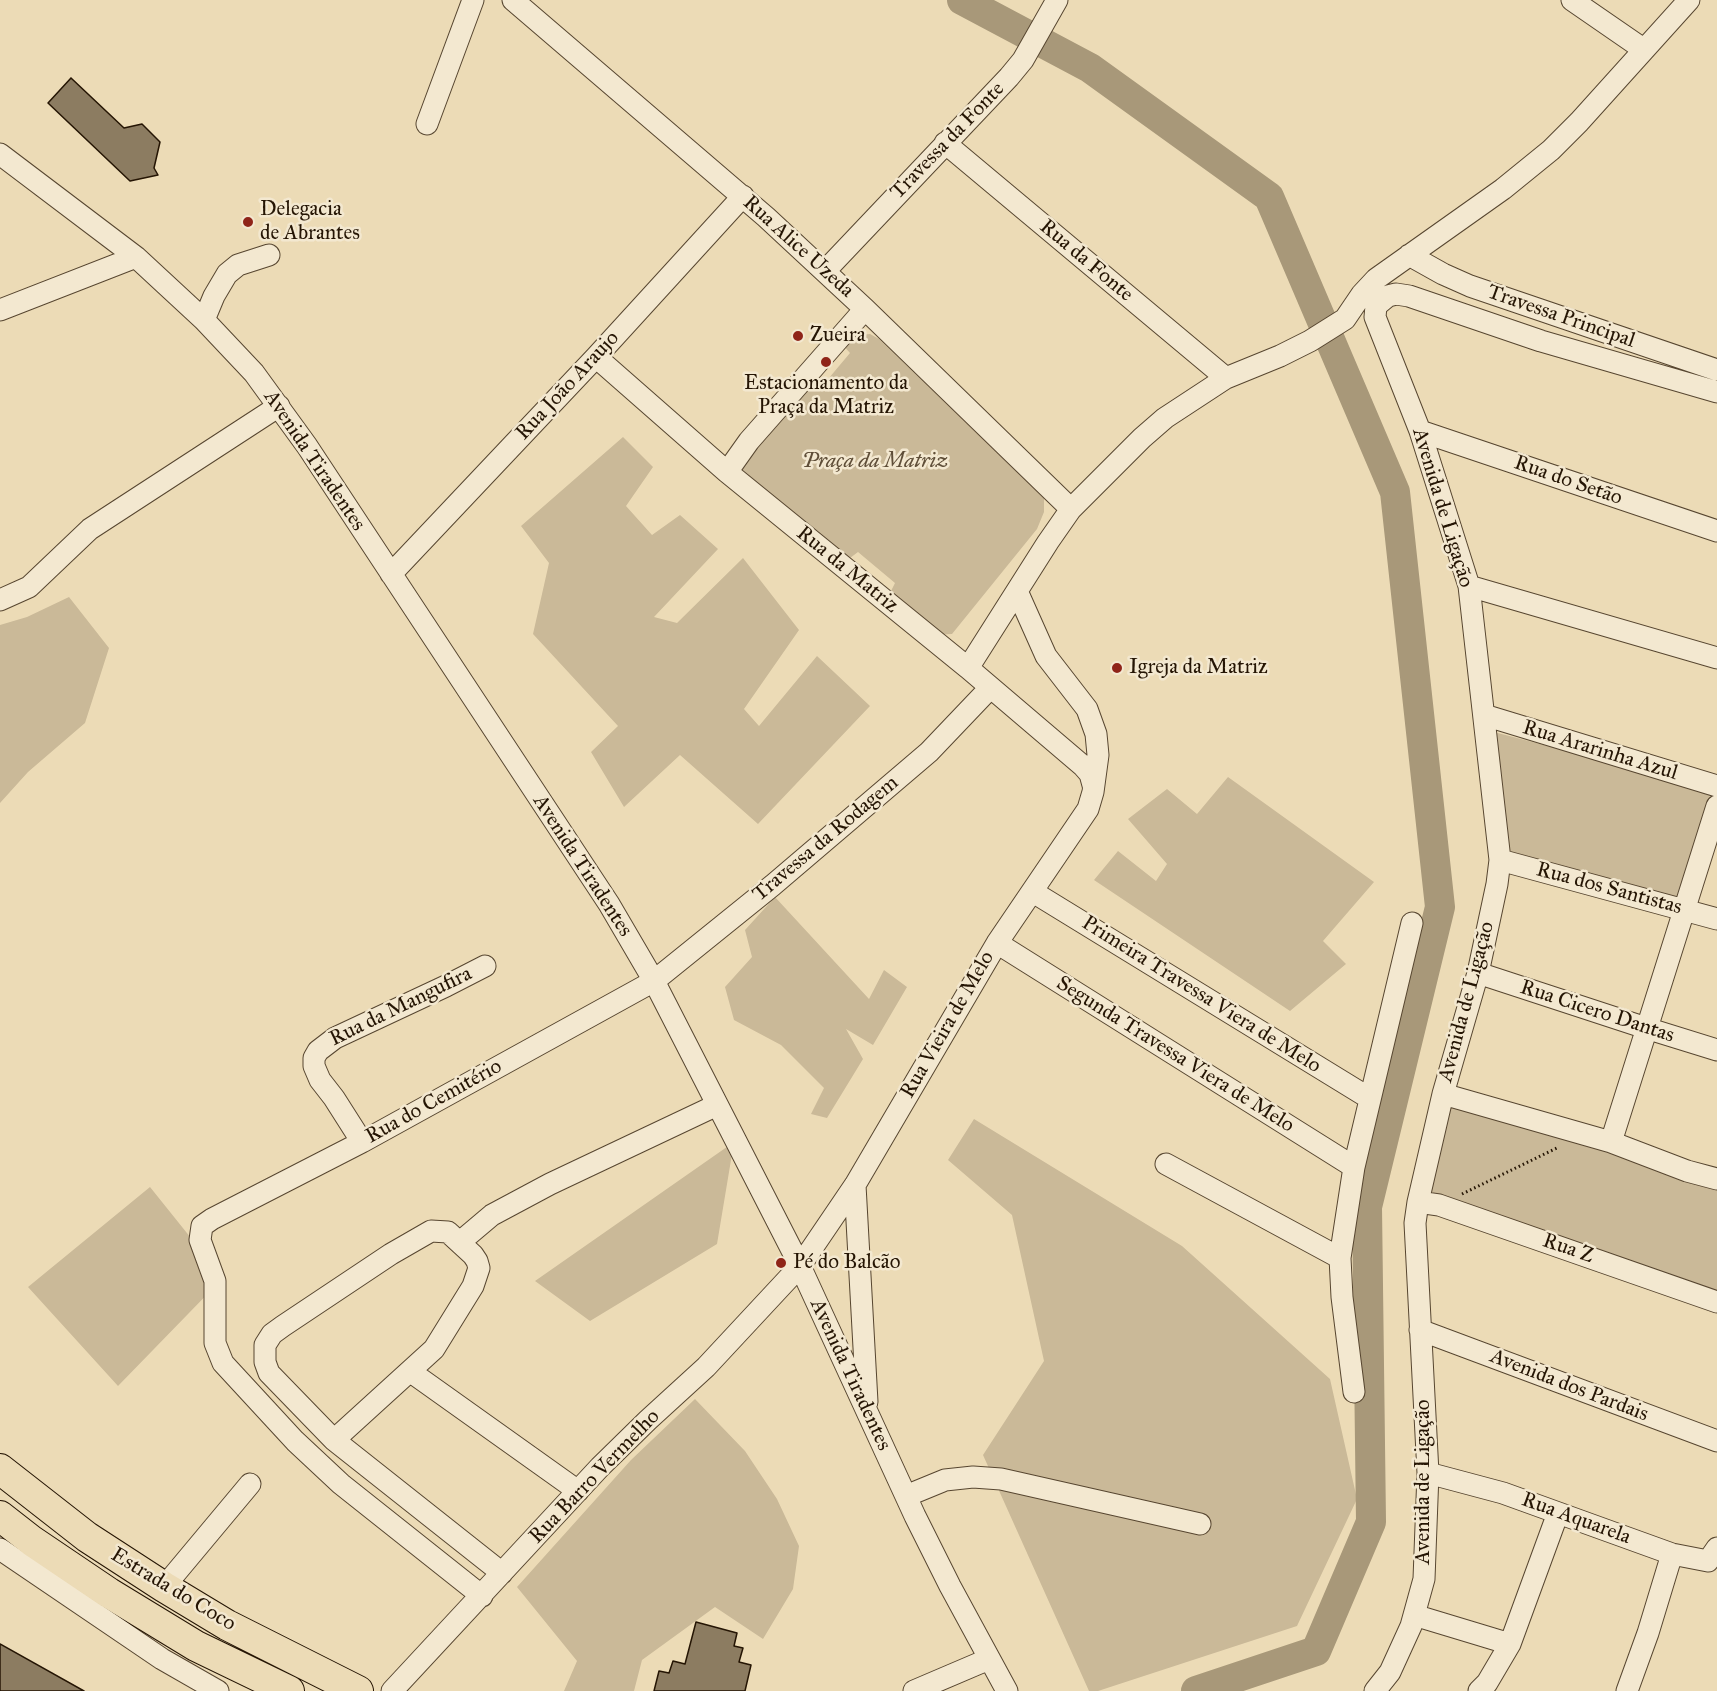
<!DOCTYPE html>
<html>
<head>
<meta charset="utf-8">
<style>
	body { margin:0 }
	canvas { display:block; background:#ecdbb6 }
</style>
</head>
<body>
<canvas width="1717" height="1691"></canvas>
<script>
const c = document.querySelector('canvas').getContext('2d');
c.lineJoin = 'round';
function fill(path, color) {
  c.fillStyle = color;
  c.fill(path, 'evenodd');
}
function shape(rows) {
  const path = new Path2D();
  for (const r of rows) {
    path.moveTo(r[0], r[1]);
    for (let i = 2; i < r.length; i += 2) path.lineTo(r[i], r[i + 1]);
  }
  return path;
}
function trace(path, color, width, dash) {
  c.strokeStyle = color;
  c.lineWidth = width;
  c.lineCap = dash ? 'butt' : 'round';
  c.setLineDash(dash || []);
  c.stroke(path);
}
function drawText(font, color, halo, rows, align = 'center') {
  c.font = font + ' "IM FELL Great Primer",serif';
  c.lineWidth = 5;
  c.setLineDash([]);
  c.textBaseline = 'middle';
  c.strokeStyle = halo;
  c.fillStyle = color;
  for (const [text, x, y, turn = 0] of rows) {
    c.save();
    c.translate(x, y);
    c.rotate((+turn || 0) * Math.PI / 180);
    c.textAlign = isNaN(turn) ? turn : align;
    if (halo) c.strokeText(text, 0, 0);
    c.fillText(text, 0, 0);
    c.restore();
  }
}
fill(shape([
	[870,334,879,339,1044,498,1044,512,1037,529,952,634,934,635,888,597,895,583,858,552,846,561,737,465,804,385,818,391,850,353,842,344,853,336],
	[623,437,653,467,626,506,652,535,680,515,718,549,654,617,677,623,743,558,799,630,744,709,759,726,817,656,870,706,758,824,680,755,624,807,591,752,618,726,533,634,549,563,521,526],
	[69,597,109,648,85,723,28,772,0,803,0,625,27,617],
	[1494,732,1717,790,1679,899,1509,853],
	[1228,777,1374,882,1323,941,1346,964,1290,1011,1094,880,1118,851,1156,881,1167,864,1128,819,1167,789,1197,814],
	[775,897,869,999,884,970,907,987,873,1045,846,1029,863,1059,827,1118,811,1114,824,1088,781,1045,734,1020,725,987,752,957,745,930],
	[1442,1095,1717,1178,1717,1303,1416,1202],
	[974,1119,1182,1246,1330,1379,1357,1499,1297,1626,1098,1691,1089,1691,983,1455,1044,1361,1012,1215,948,1160],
	[734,1142,717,1244,590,1321,535,1281],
	[150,1187,223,1278,118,1386,28,1287],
	[695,1399,745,1451,777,1499,799,1546,793,1589,763,1639,715,1607,642,1660,634,1691,564,1691,577,1661,517,1587,631,1460]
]), '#cab998');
trace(shape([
	[962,0,1090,68,1269,197,1395,492,1440,907,1367,1207,1371,1522,1316,1651,1196,1691]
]), '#a89879', 30);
const building = shape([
	[71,78,124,128,142,124,160,142,154,168,158,175,130,181,48,103,71,78],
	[696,1622,737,1633,734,1646,743,1648,739,1662,751,1665,745,1691,654,1691,659,1671,669,1673,673,1661,685,1664,696,1622],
	[0,1644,84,1691,0,1691,0,1644]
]);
fill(building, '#8c7c61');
trace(building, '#251504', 1.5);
const minor = shape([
	[513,0,766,217,865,309,1071,509],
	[1572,0,1643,49],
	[427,124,473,0],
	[945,143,1226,378],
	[0,154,136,257,204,320,254,373,307,446,609,904,654,981,800,1266,915,1516,950,1586,1007,1691],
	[1409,255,1443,274,1470,286,1717,370],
	[825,271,1009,77,1023,60,1057,0],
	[0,310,136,257],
	[204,320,214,296,227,274,238,265,269,255],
	[596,357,727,472,968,668,1083,766,1090,774,1093,785],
	[1420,431,1717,531],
	[727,472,749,441,865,309],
	[391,574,596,357,743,196],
	[1469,586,1717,658],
	[0,600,29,587,90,529,279,406],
	[968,668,1048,542,1071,509,1142,438,1165,418,1226,378,1280,356,1310,341,1345,319,1362,294,1376,279,1503,189,1551,150,1579,122,1689,0],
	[1484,715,1717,786],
	[1500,860,1717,919],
	[1033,892,1369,1098],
	[997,943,1354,1167],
	[1478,973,1646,1028,1717,1050],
	[1443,1094,1611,1142,1687,1171,1717,1179],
	[362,1142,334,1098,320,1080,314,1066,314,1058,318,1051,335,1038,446,986,485,966],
	[1611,1142,1717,806],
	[1166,1164,1340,1258],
	[855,1185,867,1402],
	[1418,1202,1439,1205,1717,1302],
	[460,1242,492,1215,550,1184,717,1105],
	[1420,1330,1717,1441],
	[411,1372,578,1491],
	[1354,1392,1342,1297,1340,1258,1354,1167,1412,923],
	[334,1440,434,1349,473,1286,479,1268,477,1261,473,1255,448,1232,431,1231,391,1254,283,1326,272,1334,265,1345,265,1362,269,1373,334,1440,502,1573],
	[1428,1473,1503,1493,1672,1554,1708,1561,1717,1548],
	[906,1496,945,1480,973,1477,1001,1479,1200,1524],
	[0,1549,162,1659,218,1691],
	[164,1587,250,1484],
	[482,1596,341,1484,295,1441,223,1363,215,1343,215,1281,200,1240,202,1226,212,1219,362,1142,654,981,773,885,929,752,990,688],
	[1414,1615,1510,1644],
	[392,1691,600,1467,648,1420,706,1367,800,1266,855,1185,997,943,1088,809,1093,792,1098,755,1096,734,1087,709,1046,656,1017,591],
	[914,1691,989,1659],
	[1375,1691,1390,1672,1411,1626,1424,1579,1428,1473,1415,1223,1418,1202,1443,1094,1478,973,1497,884,1500,860,1469,586,1420,431,1375,317,1376,306,1388,296,1396,294,1409,296,1541,341,1717,392],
	[1479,1691,1487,1683,1510,1644,1558,1513],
	[1627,1691,1648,1633,1672,1554]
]);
const highway = shape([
	[0,1469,87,1537,164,1587,227,1625,358,1691],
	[0,1516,32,1541,109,1593,196,1646,289,1691]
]);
trace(minor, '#574630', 23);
trace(highway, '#251504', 32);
trace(shape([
	[1462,1194,1559,1147]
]), '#251504', 3, [1.5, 3]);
trace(minor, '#f3e8d0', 21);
trace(highway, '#ecdbb6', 30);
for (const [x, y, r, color] of [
	[248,222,6,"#8f2418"],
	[798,336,6,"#8f2418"],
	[826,362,6,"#8f2418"],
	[1117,668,6,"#8f2418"],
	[781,1263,6,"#8f2418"]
]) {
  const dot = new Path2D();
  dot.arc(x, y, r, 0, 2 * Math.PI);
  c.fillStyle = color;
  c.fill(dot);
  trace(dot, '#f3e8d0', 2);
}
drawText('21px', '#251504', '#f3e8d0', [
	["Travessa da Fonte",948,141,-46],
	["Rua Alice Uzeda",798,247,42],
	["Rua da Fonte",1086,261,40],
	["Travessa Principal",1561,317,19],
	["Rua João Araujo",568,386,-47],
	["Avenida Tiradentes",314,461,56],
	["Rua do Setão",1568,481,19],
	["Avenida de Ligação",1442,508,73],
	["Rua da Matriz",847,570,39],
	["Rua Ararinha Azul",1600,751,17],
	["Travessa da Rodagem",826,839,-40],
	["Avenida Tiradentes",582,866,57],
	["Rua dos Santistas",1609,889,15],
	["Primeira Travessa Viera de Melo",1201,995,32],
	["Avenida de Ligação",1467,1002,-75],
	["Rua da Mangufira",401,1007,-26],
	["Rua Cicero Dantas",1597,1012,18],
	["Rua Vieira de Melo",948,1025,-60],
	["Segunda Travessa Viera de Melo",1175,1055,32],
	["Rua do Cemitério",434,1102,-29],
	["Rua Z",1568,1249,19],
	["Avenida Tiradentes",850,1375,65],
	["Avenida dos Pardais",1569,1386,21],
	["Rua Barro Vermelho",595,1477,-46],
	["Avenida de Ligação",1424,1482,-90],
	["Rua Aquarela",1576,1519,20],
	["Estrada do Coco",173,1590,31]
]);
drawText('21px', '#251504', '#f3e8d0', [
	["Delegacia",260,210],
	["de Abrantes",260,234],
	["Zueira",810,336],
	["Estacionamento da",826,384,"center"],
	["Praça da Matriz",826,408,"center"],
	["Igreja da Matriz",1129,668],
	["Pé do Balcão",793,1263]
], 'left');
drawText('italic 21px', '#5f4e38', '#f3e8d0', [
	["Praça da Matriz",875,462]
]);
</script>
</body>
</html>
